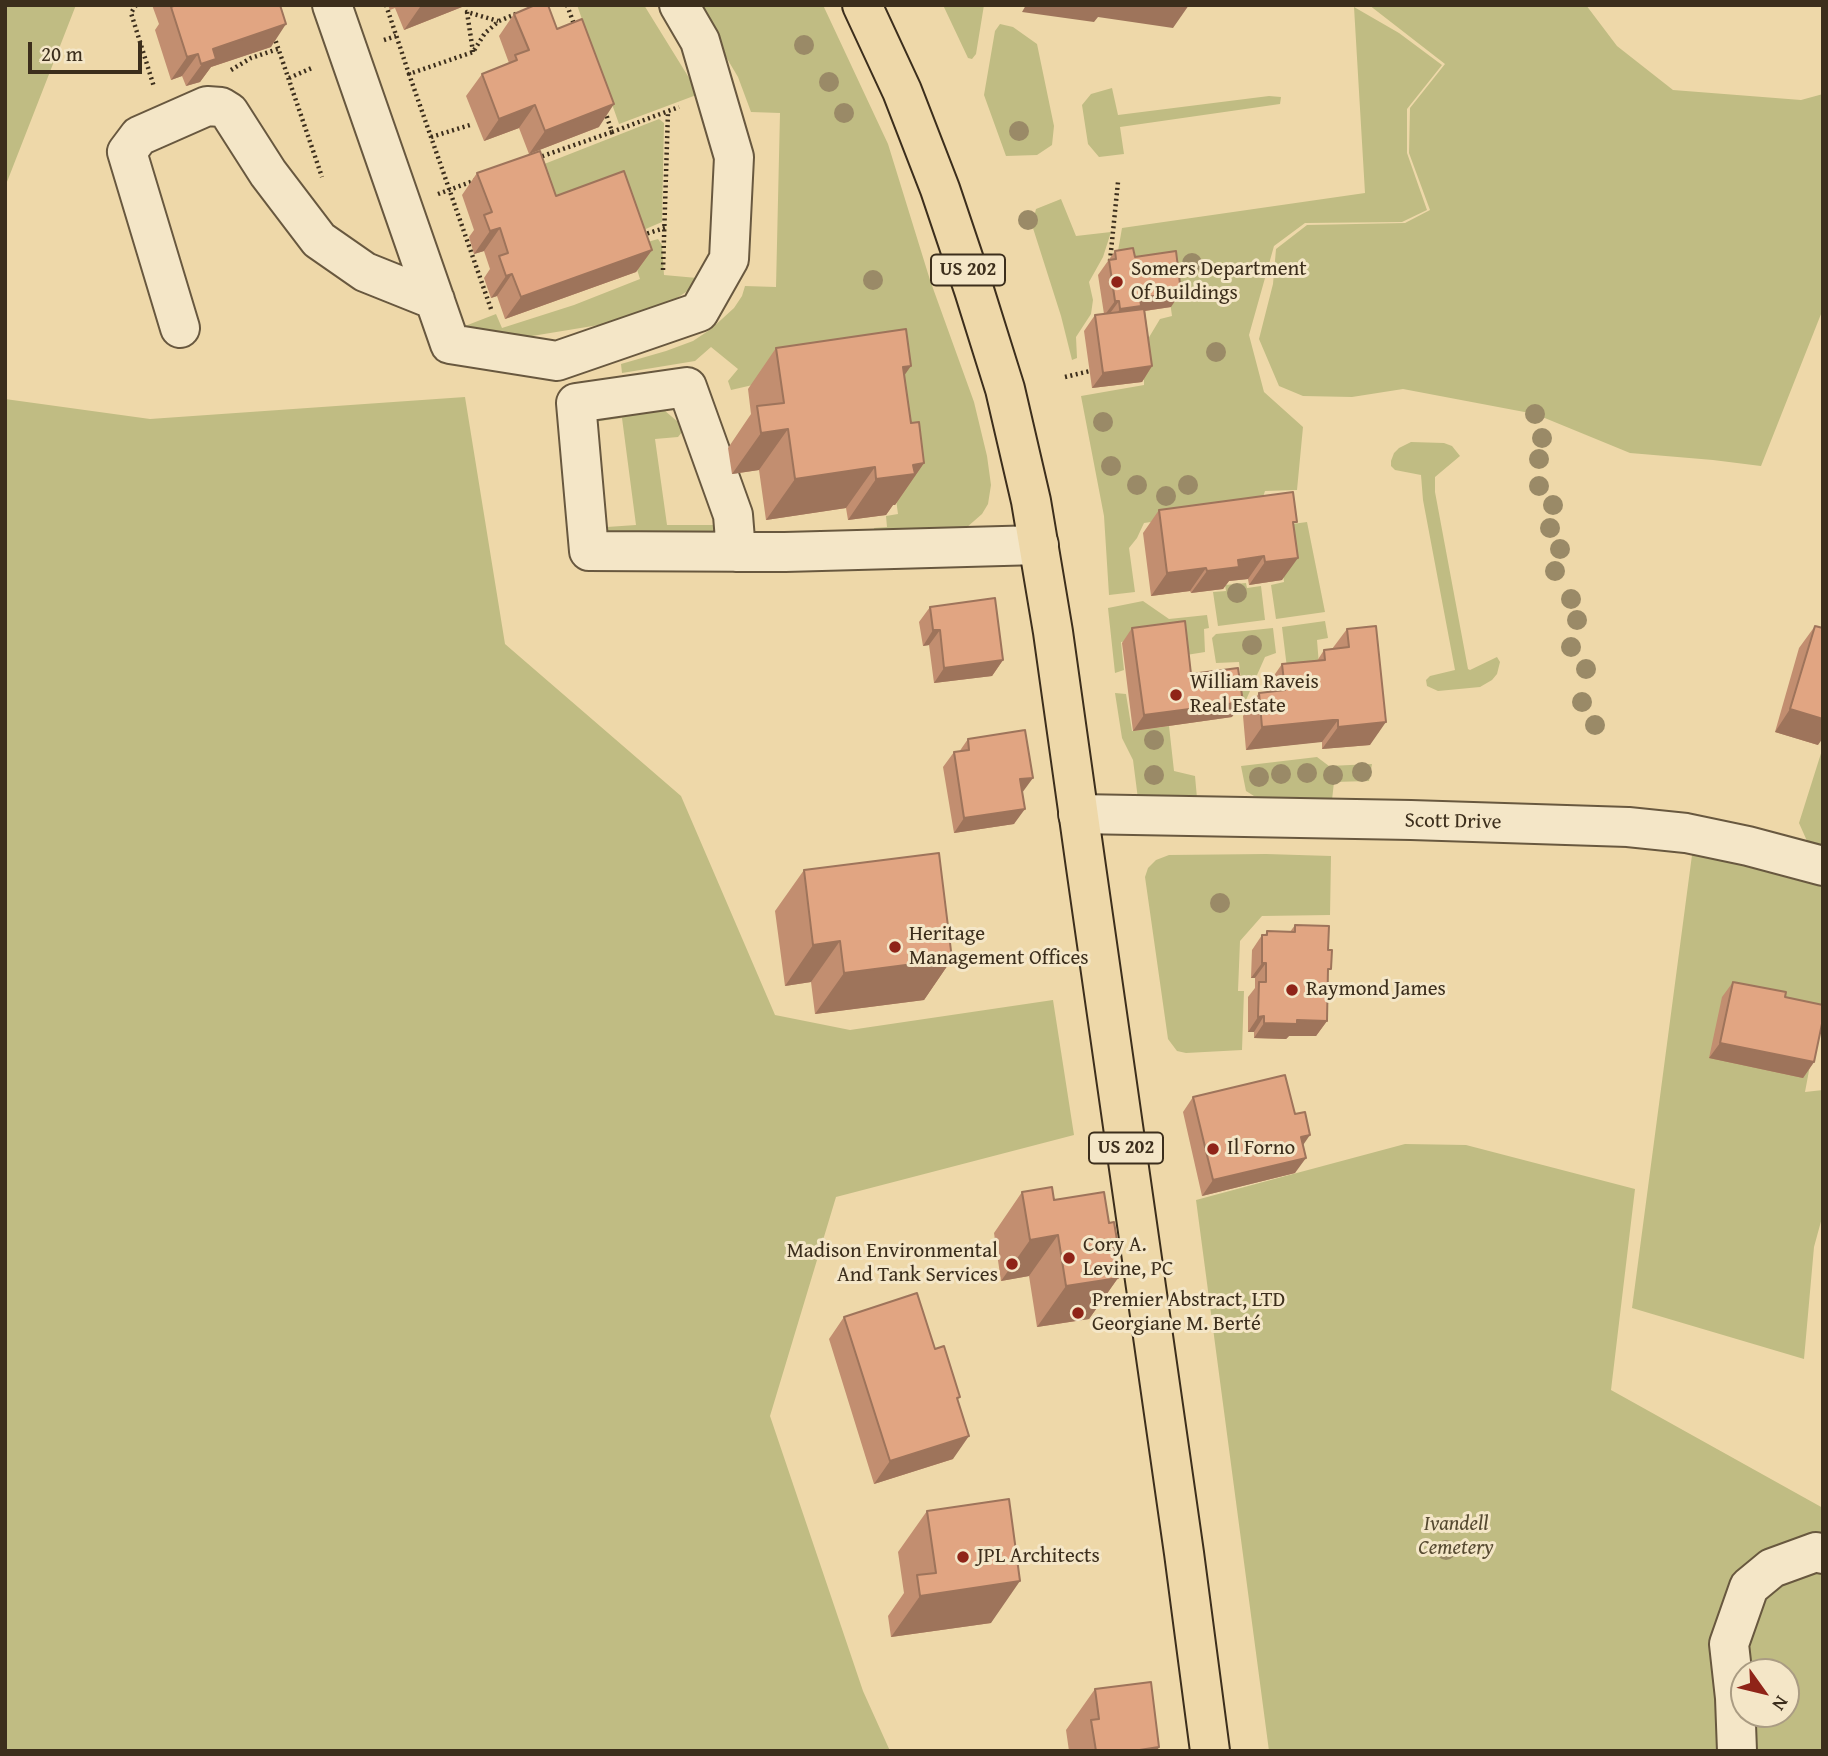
<!DOCTYPE html>
<html>
<head>
<meta charset="utf-8">
<style>
	body { margin:0 }
	#map { position:relative; width:1828px; height:1756px; overflow:hidden; background:#eed8a9; font-family:"Gentium Book Plus",serif }
	canvas { display:block }
	.frame { position:absolute; inset:0; border:7px solid #3c2e1c; pointer-events:none }
	.north { position:absolute; left:1730px; top:1658px; width:70px; height:70px; box-sizing:border-box; background:#f4e6c7; border:2px solid #aa9c83; border-radius:50%; rotate:124deg; font-size:19px; font-weight:700; line-height:28px; text-align:center; color:#3c2e1c }
	.north::after { content:''; display:block; margin:auto; width:24px; height:32px; background:#8f2418; clip-path:polygon(50% 0,100% 100%,50% 72%,0 100%) }
	.scale { position:absolute; left:28px; top:42px; width:114px; height:32px; box-sizing:border-box; border:4px solid #3c2e1c; border-top:0; padding-left:9px; font-size:21px; line-height:24px; white-space:nowrap; color:#3c2e1c; -webkit-text-stroke:5px #f4e6c7; paint-order:stroke }
</style>
</head>
<body>
<div id="map">
<canvas width="1828" height="1756"></canvas>
<div class="frame"></div>
<div class="north">N</div>
<div class="scale">20 m</div>
</div>
<script>
const c = document.querySelector('canvas').getContext('2d');
c.lineJoin = 'round';
function fill(path, color) {
  c.fillStyle = color;
  c.fill(path, 'evenodd');
}
function shape(rows) {
  const path = new Path2D();
  for (const r of rows) {
    path.moveTo(r[0], r[1]);
    for (let i = 2; i < r.length; i += 2) path.lineTo(r[i], r[i + 1]);
  }
  return path;
}
function trace(path, color, width, dash) {
  c.strokeStyle = color;
  c.lineWidth = width;
  c.lineCap = dash ? 'butt' : 'round';
  c.setLineDash(dash || []);
  c.stroke(path);
}
function drawText(font, color, halo, rows, align = 'center') {
  c.font = font + ' "Gentium Book Plus",serif';
  c.lineWidth = 6;
  c.setLineDash([]);
  c.textBaseline = 'middle';
  c.strokeStyle = halo;
  c.fillStyle = color;
  for (const [text, x, y, turn = 0] of rows) {
    c.save();
    c.translate(x, y);
    c.rotate((+turn || 0) * Math.PI / 180);
    c.textAlign = isNaN(turn) ? turn : align;
    if (halo) c.strokeText(text, 0, 0);
    c.fillText(text, 0, 0);
    c.restore();
  }
}
fill(shape([
	[5,5,76,5,5,187],
	[577,5,644,5,699,94,619,124],
	[695,5,823,5,888,144,930,280,974,402,987,456,991,485,988,504,982,514,966,528,875,533,874,528,887,527,886,516,898,514,892,470,757,384,731,390,728,381,738,369,711,347,695,361,622,373,621,364,666,351,693,341,711,329,734,308,742,296,745,286,776,287,780,113,751,112,738,77],
	[943,5,984,5,976,54,972,59,968,58],
	[1369,5,1586,5,1617,46,1673,90,1801,100,1823,94,1823,309,1761,466,1713,460,1630,453,1535,414,1403,389,1352,397,1303,396,1279,386,1259,339,1273,284,1276,249,1307,225,1405,223,1430,210,1409,153,1410,108,1445,64],
	[1354,7,1399,33,1442,65,1407,109,1407,153,1427,210,1402,222,1305,223,1274,246,1249,335,1264,392,1303,427,1297,490,1265,491,1260,506,1144,523,1137,538,1129,548,1135,592,1109,595,1104,516,1081,396,1144,385,1144,353,1145,344,1160,319,1172,316,1164,259,1132,258,1118,251,1122,228,1365,193],
	[1000,24,1013,27,1037,44,1054,126,1052,145,1037,155,1006,156,984,95,995,31],
	[1112,88,1118,115,1269,96,1281,97,1280,104,1120,127,1124,154,1099,157,1088,144,1082,105,1091,94],
	[659,119,664,123,662,222,627,237,544,216,529,170],
	[1061,199,1076,236,1111,232,1103,257,1089,282,1093,300,1091,314,1076,337,1077,358,1072,360,1061,316,1032,225,1036,209],
	[658,239,662,245,664,275,697,278,692,288,668,304,611,323,532,336,510,339,466,329,465,326,496,314,502,328,574,305,640,279,630,247],
	[465,397,505,644,681,796,775,1015,850,1030,1053,1000,1074,1135,836,1197,770,1416,863,1691,890,1751,5,1751,5,399,150,419],
	[657,404,678,422,682,432,678,437,655,439,667,525,717,525,717,533,608,536,607,527,636,525,622,418,593,422,594,415],
	[1411,442,1444,443,1452,446,1460,456,1435,477,1435,492,1468,669,1470,670,1497,657,1500,662,1497,674,1492,680,1480,687,1438,691,1427,686,1426,680,1430,676,1455,670,1423,500,1421,475,1395,470,1391,466,1391,461,1394,453,1399,448],
	[1307,522,1325,612,1276,619,1271,585,1284,582,1280,549,1285,525],
	[1246,583,1247,588,1261,586,1265,620,1218,626,1213,592,1226,591,1225,585],
	[1143,601,1169,619,1207,615,1209,628,1204,629,1205,652,1180,656,1176,636,1121,642,1124,670,1115,673,1108,608],
	[1325,621,1328,638,1317,640,1319,665,1287,668,1282,627],
	[1273,628,1276,653,1265,657,1246,700,1243,700,1239,662,1216,663,1212,638,1216,634],
	[1115,693,1126,694,1132,731,1169,726,1174,771,1195,776,1197,798,1138,799,1133,760,1122,738],
	[1823,747,1823,846,1807,841,1799,823],
	[1317,757,1329,766,1372,764,1369,781,1334,782,1332,800,1261,798,1254,796,1246,791,1241,766],
	[1266,854,1331,856,1330,915,1262,916,1240,941,1238,991,1244,991,1242,1050,1186,1053,1177,1051,1168,1039,1145,877,1148,868,1156,860,1169,855],
	[1692,855,1791,875,1823,885,1823,1018,1819,1017,1805,1092,1823,1090,1823,1214,1814,1247,1804,1359,1632,1308],
	[1405,1144,1466,1145,1635,1189,1611,1390,1823,1508,1823,1751,1269,1751,1196,1200],
	[1744,1672,1786,1672,1786,1714,1744,1714]
]), '#c0bc83');
const minor = shape([
	[332,5,450,344,557,361,699,312,729,259,734,157,700,41,679,5],
	[180,328,127,152,139,136,207,106,221,107,229,112,268,173,319,240,365,272,435,300],
	[736,552,733,515,687,387,576,403,589,551,785,552,1039,545],
	[1078,814,1411,820,1628,827,1686,833,1748,846,1823,866],
	[1737,1751,1735,1698,1729,1644,1749,1587,1772,1568,1816,1552,1823,1554]
]);
const major = shape([
	[862,5,902,91,940,189,974,290,1005,389,1031,501,1053,632,1086,867,1184,1553,1210,1751]
]);
trace(minor, '#68583f', 42);
trace(major, '#3c2e1c', 42);
trace(shape([
	[136,5,131,13,154,87],
	[386,5,409,74],
	[567,5,575,27],
	[274,36,322,177],
	[384,40,396,36],
	[473,52,467,12,498,21],
	[231,70,251,58,278,49],
	[289,78,314,67],
	[605,111,612,132,679,107],
	[431,137,470,125],
	[537,158,612,132],
	[438,194,476,180],
	[642,235,665,228],
	[1110,261,1118,182],
	[663,270,668,111],
	[491,309,409,74,473,52,485,33,499,21,518,13],
	[1065,377,1090,371]
]), '#3c2e1c', 4.5, [2, 3.5]);
trace(minor, '#f4e6c7', 38);
trace(major, '#eed8a9', 38);
c.fillStyle = '#9a8a67';
for (const [x, y] of [
	[804,45],
	[829,82],
	[844,113],
	[1019,131],
	[1028,220],
	[1192,263],
	[873,280],
	[1216,352],
	[1535,414],
	[1103,422],
	[1542,438],
	[1539,459],
	[1111,466],
	[1137,485],
	[1188,485],
	[1539,486],
	[1166,496],
	[1553,505],
	[1550,528],
	[1560,549],
	[1555,571],
	[1237,593],
	[1571,599],
	[1577,620],
	[1252,645],
	[1571,647],
	[1586,669],
	[1582,702],
	[1595,725],
	[1154,740],
	[1362,772],
	[1307,773],
	[1281,774],
	[1154,775],
	[1333,775],
	[1259,777],
	[1220,903],
	[1446,1550]
]) {
  c.beginPath();
  c.arc(x, y, 10, 0, 2 * Math.PI);
  c.fill();
}
fill(shape([
	[152,5,280,5,271,47,211,67,200,82,186,86,182,76,171,80,155,30,159,24],
	[388,5,467,5,404,30,395,8,390,10],
	[514,14,557,29,599,127,529,154,519,128,484,141,466,96,482,74,509,63,499,36],
	[477,173,556,196,652,250,636,272,505,319,497,296,491,298,484,278,490,269,484,251,474,254,469,237,474,230,462,195],
	[1115,251,1135,257,1171,307,1145,311,1152,366,1142,382,1092,388,1084,331,1095,315,1104,314,1098,275],
	[776,348,904,376,911,423,924,463,895,505,893,505,886,515,848,520,846,508,766,520,759,470,732,474,728,448,751,414,748,389],
	[1159,510,1294,526,1282,580,1249,585,1248,579,1229,581,1223,589,1191,593,1190,591,1151,596,1143,533],
	[930,607,1003,660,992,676,934,683,929,645,923,646,919,622],
	[1815,626,1818,745,1775,732,1799,648],
	[1132,628,1191,674,1232,717,1133,731,1122,643],
	[1347,629,1370,745,1322,749,1322,742,1317,742,1246,750,1243,716,1259,693,1267,692,1266,687,1282,664,1317,661,1324,650,1332,649],
	[968,739,1022,793,1014,824,954,833,943,767,954,752,959,752],
	[804,870,952,959,924,1000,815,1014,811,982,785,986,775,911],
	[1295,925,1328,973,1327,1021,1316,1036,1289,1036,1286,1039,1254,1038,1254,1032,1248,1032,1248,997,1255,988,1255,978,1251,978,1252,950,1262,935,1265,935,1267,931,1290,932],
	[1733,982,1785,997,1814,1062,1803,1078,1709,1058,1722,997],
	[1193,1097,1295,1114,1303,1145,1295,1173,1202,1196,1183,1112],
	[1022,1192,1054,1200,1109,1223,1118,1278,1089,1319,1037,1327,1029,1276,1001,1281,994,1233],
	[844,1317,935,1349,960,1397,957,1400,953,1459,874,1484,829,1339],
	[927,1511,991,1623,891,1637,888,1616,904,1593,898,1552],
	[1095,1689,1157,1751,1069,1751,1066,1730]
]), '#c28e70');
fill(shape([
	[425,5,467,5,404,30,420,7],
	[1026,5,1189,5,1173,28,1098,17,1094,22,1022,12],
	[286,24,271,47,211,67,200,82,186,86,213,49],
	[198,54,182,76,171,80,187,57],
	[614,104,599,127,529,154,545,131],
	[535,105,519,128,484,141,499,119],
	[500,228,484,251,474,254,490,231],
	[652,250,636,272,505,319,521,297],
	[512,274,497,296,491,298,506,276],
	[1181,292,1171,307,1137,312,1109,324,1120,309,1140,298],
	[1115,301,1119,301,1108,316,1104,316],
	[911,366,882,407,903,367],
	[1152,366,1142,382,1092,388,1103,373],
	[788,429,759,470,732,474,761,433],
	[924,463,895,505,893,505,886,515,848,520,876,479,913,465],
	[875,467,846,508,766,520,795,479],
	[1264,556,1248,579,1229,581,1223,589,1191,593,1207,571,1238,560],
	[1298,558,1282,580,1249,585,1265,562],
	[1206,568,1190,591,1151,596,1167,573],
	[933,630,940,630,929,645,923,646],
	[1003,660,992,676,934,683,944,668],
	[1243,702,1232,717,1133,731,1144,715],
	[1790,709,1823,719,1823,738,1818,745,1775,732],
	[1333,720,1338,720,1322,742,1246,750,1262,727],
	[1386,722,1370,745,1322,749,1338,727],
	[1033,778,1022,793,1020,779],
	[1025,809,1014,824,954,833,964,818],
	[840,941,811,982,785,986,813,945],
	[952,959,924,1000,815,1014,844,973],
	[1262,963,1266,963,1255,978,1251,978],
	[1264,1016,1254,1032,1248,1032,1258,1017],
	[1297,1020,1327,1021,1316,1036,1289,1036,1286,1039,1254,1038,1264,1023],
	[1720,1043,1814,1062,1803,1078,1709,1058],
	[1310,1135,1299,1151,1301,1137],
	[1306,1158,1295,1173,1202,1196,1213,1180],
	[1058,1235,1029,1276,1001,1281,1030,1240],
	[1118,1246,1093,1282,1118,1278,1089,1319,1037,1327,1066,1286,1113,1247],
	[969,1436,953,1459,874,1484,890,1461],
	[1020,1581,991,1623,891,1637,920,1596],
	[1159,1747,1157,1751,1133,1751]
]), '#9e745b');
const building = shape([
	[280,5,286,24,213,49,216,59,201,64,198,54,187,57,171,7,176,5,280,5],
	[535,5,548,5,557,29,582,19,614,104,545,131,535,105,499,119,482,74,517,60,515,55,529,50,514,14,535,5],
	[540,151,556,196,624,171,652,250,521,297,512,274,506,276,499,256,508,253,500,228,490,231,484,215,492,212,477,173,540,151],
	[1133,248,1135,257,1176,251,1181,292,1140,298,1141,306,1120,309,1119,301,1115,301,1109,260,1116,259,1115,251,1133,248],
	[1144,309,1152,366,1103,373,1095,315,1144,309],
	[906,329,911,366,903,367,911,423,919,422,924,463,913,465,915,474,876,479,875,467,795,479,788,429,761,433,757,406,784,403,776,348,906,329],
	[1293,492,1297,522,1293,522,1298,558,1265,562,1264,556,1238,560,1239,567,1207,571,1206,568,1167,573,1159,510,1293,492],
	[995,598,1003,660,944,668,940,630,933,630,930,607,995,598],
	[1185,621,1191,674,1238,668,1243,702,1144,715,1132,628,1185,621],
	[1376,626,1386,722,1338,727,1338,720,1333,720,1262,727,1259,693,1285,690,1282,664,1325,660,1324,650,1349,647,1347,629,1376,626],
	[1815,626,1823,628,1823,719,1790,709,1815,626],
	[1025,730,1033,778,1020,779,1025,809,964,818,954,752,969,750,968,739,1025,730],
	[939,853,952,959,844,973,840,941,813,945,804,870,939,853],
	[1295,925,1329,926,1328,950,1332,950,1331,969,1328,969,1327,1021,1297,1020,1297,1024,1264,1023,1264,1016,1258,1017,1259,982,1266,982,1266,963,1262,963,1262,935,1267,935,1267,931,1295,932,1295,925],
	[1733,982,1786,992,1785,997,1823,1005,1823,1019,1814,1062,1720,1043,1733,982],
	[1285,1075,1295,1114,1305,1112,1310,1135,1301,1137,1306,1158,1213,1180,1193,1097,1285,1075],
	[1052,1187,1054,1200,1104,1192,1109,1223,1114,1222,1118,1246,1113,1247,1118,1278,1066,1286,1058,1235,1030,1240,1022,1192,1052,1187],
	[917,1293,935,1349,944,1346,960,1397,957,1398,969,1436,890,1461,844,1317,917,1293],
	[1009,1499,1020,1581,920,1596,917,1575,936,1573,927,1511,1009,1499],
	[1151,1682,1159,1747,1133,1751,1096,1751,1091,1720,1099,1719,1095,1689,1151,1682]
]);
fill(building, '#e1a582');
trace(building, '#9e745b', 2);
for (const [x, y, r, color] of [
	[1117,282,7,"#8f2418"],
	[1176,695,7,"#8f2418"],
	[895,947,7,"#8f2418"],
	[1292,990,7,"#8f2418"],
	[1213,1149,7,"#8f2418"],
	[1069,1258,7,"#8f2418"],
	[1012,1264,7,"#8f2418"],
	[1078,1313,7,"#8f2418"],
	[963,1557,7,"#8f2418"]
]) {
  const dot = new Path2D();
  dot.arc(x, y, r, 0, 2 * Math.PI);
  c.fillStyle = color;
  c.fill(dot);
  trace(dot, '#f4e6c7', 2.5);
}
for (const [x, y, w] of [
	[968,270,74],
	[1126,1148,74]
]) {
  const box = new Path2D();
  box.roundRect(x - w / 2, y - 15.5, w, 31, 5);
  c.fillStyle = '#f4e6c7';
  c.fill(box);
  trace(box, '#3c2e1c', 2);
}
drawText('bold 19px', '#3c2e1c', null, [
	["US 202",968,270],
	["US 202",1126,1148]
]);
drawText('21px', '#3c2e1c', '#f4e6c7', [
	["Somers Department",1131,270],
	["Of Buildings",1131,294],
	["William Raveis",1190,683],
	["Real Estate",1190,707],
	["Heritage",909,935],
	["Management Offices",909,959],
	["Raymond James",1306,990],
	["Il Forno",1227,1149],
	["Cory A.",1083,1246],
	["Levine, PC",1083,1270],
	["Madison Environmental",998,1252,"right"],
	["And Tank Services",998,1276,"right"],
	["Premier Abstract, LTD",1092,1301],
	["Georgiane M. Berté",1092,1325],
	["JPL Architects",977,1557]
], 'left');
drawText('21px', '#3c2e1c', '#f4e6c7', [
	["Scott Drive",1453,822,1]
]);
drawText('italic 21px', '#564a31', '#f4e6c7', [
	["Ivandell",1456,1525],
	["Cemetery",1456,1549]
]);
</script>
</body>
</html>
